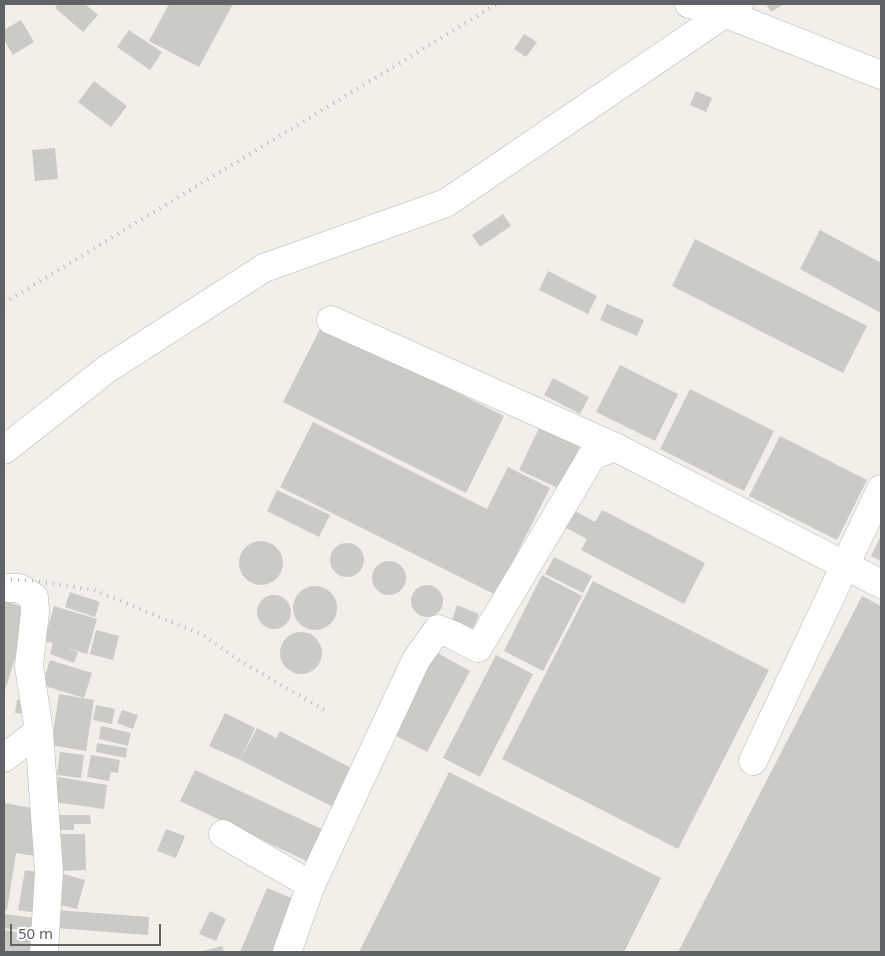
<!DOCTYPE html>
<html>
<head>
<meta charset="utf-8">
<style>
	body { margin:0 }
	#map { position:relative; width:885px; height:956px; overflow:hidden; background:#f1efe8; font-family:"Noto Sans",sans-serif }
	canvas { display:block }
	.frame { position:absolute; inset:0; border:5px solid #5f6368; pointer-events:none }
	.scale { position:absolute; left:10px; top:924px; width:151px; height:22px; box-sizing:border-box; border:2px solid #5f6368; border-top:0; padding-left:6px; font-size:15px; line-height:18px; white-space:nowrap; color:#5f6368; -webkit-text-stroke:4px #fff; paint-order:stroke }
</style>
</head>
<body>
<div id="map">
<canvas width="885" height="956"></canvas>
<div class="frame"></div>
<div class="scale">50 m</div>
</div>
<script>
const c = document.querySelector('canvas').getContext('2d');
c.lineJoin = 'round';
function fill(path, color) {
  c.fillStyle = color;
  c.fill(path, 'evenodd');
}
function shape(rows) {
  const path = new Path2D();
  for (const r of rows) {
    if (r.length === 3) {
      path.moveTo(r[0] + r[2], r[1]);
      path.arc(r[0], r[1], r[2], 0, 2 * Math.PI);
      continue;
    }
    path.moveTo(r[0], r[1]);
    for (let i = 2; i < r.length; i += 2) path.lineTo(r[i], r[i + 1]);
  }
  return path;
}
function trace(path, color, width, dash) {
  c.strokeStyle = color;
  c.lineWidth = width;
  c.lineCap = dash ? 'butt' : 'round';
  c.setLineDash(dash || []);
  c.stroke(path);
}
fill(shape([
	[58,4,85,4,98,15,83,32,55,8],
	[169,4,233,4,199,67,149,41],
	[766,4,784,4,771,12],
	[21,20,34,42,13,55,4,40,4,30],
	[129,30,162,52,150,70,117,47],
	[524,34,537,42,526,57,514,49],
	[94,81,127,106,111,127,78,102],
	[696,91,712,98,706,112,690,105],
	[55,148,58,179,35,181,32,150],
	[503,214,511,226,480,247,472,235],
	[820,230,881,263,881,313,800,269],
	[695,239,867,326,843,373,672,286],
	[548,271,597,296,588,314,539,290],
	[607,304,644,320,637,336,600,320],
	[322,325,504,416,466,493,283,402],
	[620,365,678,394,655,441,596,412],
	[553,378,589,397,580,414,544,395],
	[690,389,774,431,744,491,660,449],
	[313,422,487,509,508,467,550,488,496,595,280,487],
	[539,428,580,446,560,489,519,470],
	[780,436,867,480,837,540,749,496],
	[277,490,330,515,319,537,267,511],
	[573,510,595,522,602,510,705,563,684,604,581,550,587,539,564,527],
	[881,536,881,561,871,556],
	[261,563,22],
	[347,560,17],
	[554,557,592,576,583,593,545,574],
	[389,578,17],
	[542,575,582,596,543,671,504,651],
	[593,581,769,670,678,849,502,759],
	[427,601,16],
	[315,608,22],
	[70,592,100,602,95,617,65,607],
	[274,612,17],
	[862,596,881,606,881,952,678,952],
	[4,601,30,609,4,694],
	[457,605,479,614,471,635,450,627],
	[54,606,97,619,87,654,62,646,78,652,74,663,50,654,53,643,44,641],
	[96,630,119,636,113,660,90,654],
	[301,653,21],
	[432,650,470,671,427,752,389,732],
	[496,655,533,674,480,777,443,758],
	[50,660,92,673,84,698,42,685],
	[59,694,94,700,86,751,51,745],
	[17,700,31,701,30,714,15,713],
	[96,705,115,709,112,724,93,720],
	[122,710,138,715,133,729,117,723],
	[225,713,255,728,240,760,209,746],
	[101,726,131,733,128,746,99,739],
	[257,728,276,738,280,731,359,772,339,810,240,760],
	[97,743,127,748,126,758,96,752],
	[60,752,84,755,81,778,57,775],
	[91,755,120,760,118,773,111,772,109,781,87,777],
	[195,770,328,832,313,864,180,801],
	[449,772,661,878,624,952,359,952],
	[58,777,107,785,104,809,54,802],
	[4,803,43,810,35,856,16,853,7,910,4,910],
	[56,815,90,815,91,824,74,824,74,830,56,830],
	[166,829,185,836,176,858,157,851],
	[58,834,85,834,86,870,59,871],
	[25,870,44,873,37,913,18,910],
	[60,873,85,880,77,909,52,903],
	[267,888,294,899,272,952,240,952],
	[57,910,149,917,148,935,56,928],
	[210,911,226,919,216,941,199,934],
	[4,914,43,919,41,933,4,928],
	[4,930,42,937,40,952,4,952],
	[222,946,224,952,203,952,203,951]
]), '#cccac5');
const minor = shape([
	[689,4,724,13,881,75],
	[331,320,615,447,881,584],
	[4,450,107,369,264,268,446,203,739,4],
	[4,588,19,588,34,597,35,612,29,666,39,731,49,872,44,952],
	[4,758,39,731],
	[753,761,881,489],
	[223,834,311,885],
	[287,952,311,885,416,660,438,629,453,635,478,648,592,456,615,447]
]);
trace(minor, '#b5b8bc', 29);
trace(minor, '#fff', 28);
trace(shape([
	[4,303,497,4],
	[4,579,36,581,94,590,203,635,240,661,328,712]
]), '#b6b7b8', 4, [1, 6]);
</script>
</body>
</html>
